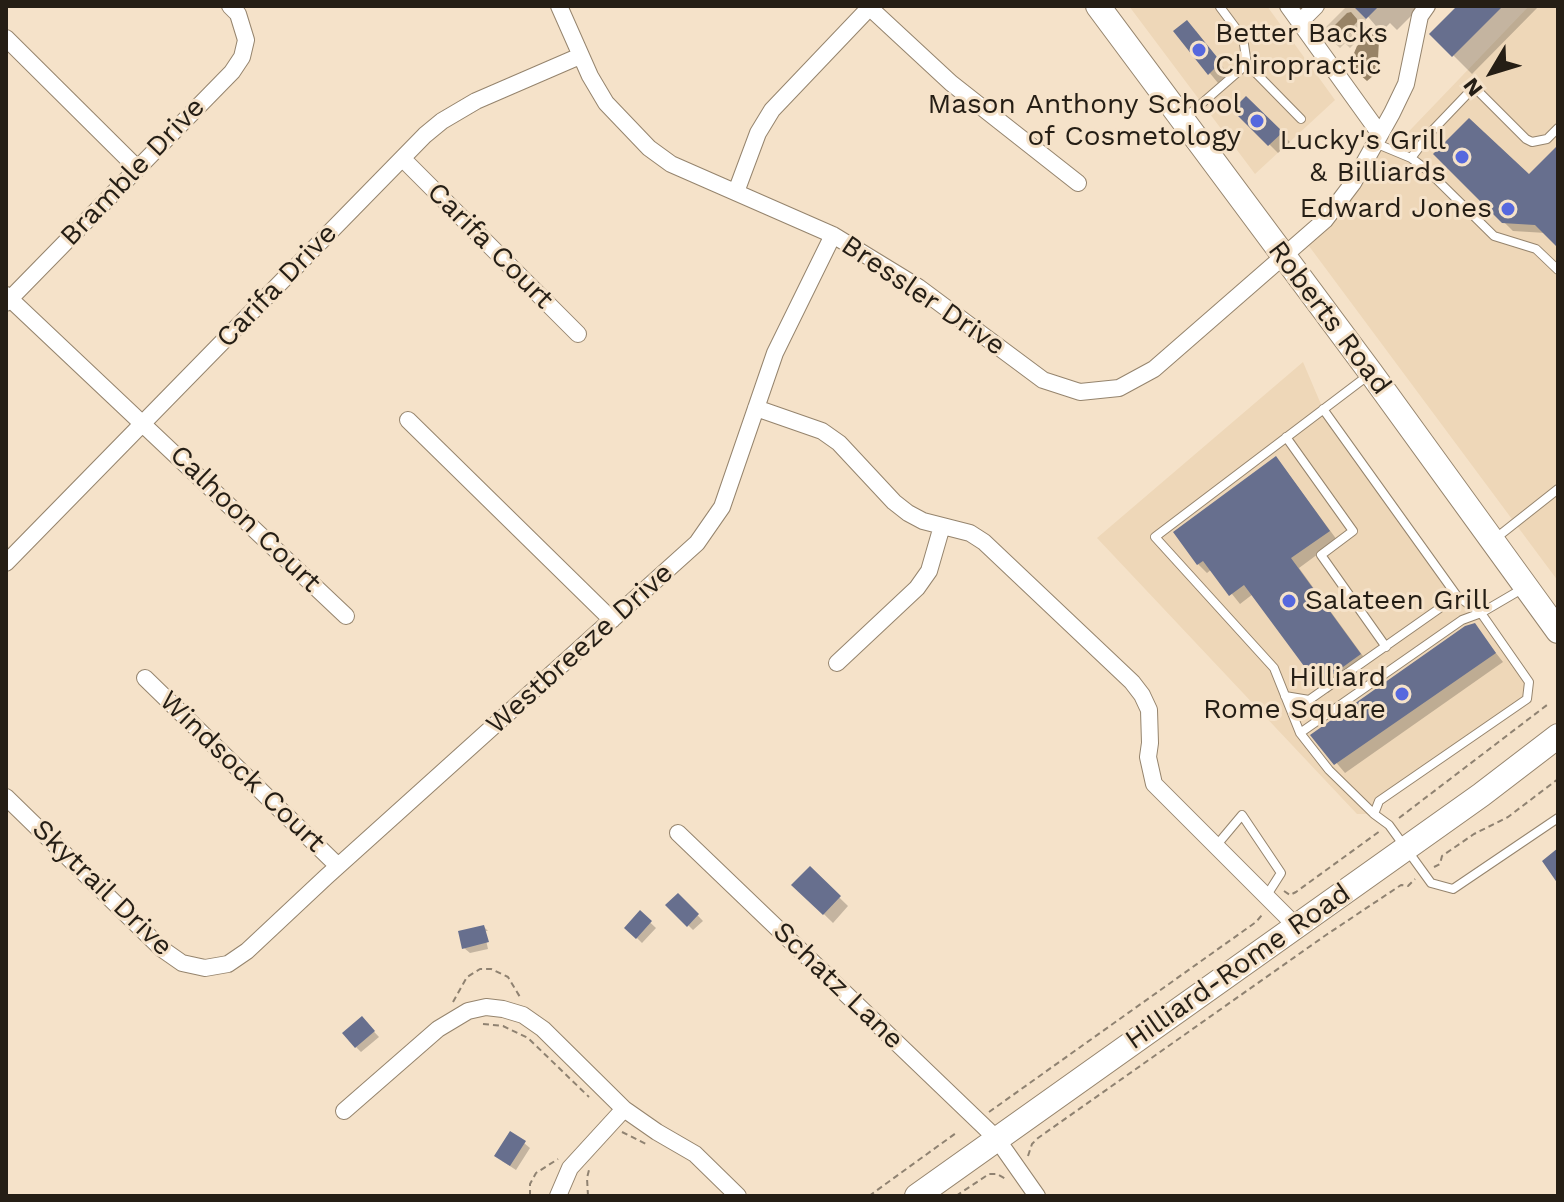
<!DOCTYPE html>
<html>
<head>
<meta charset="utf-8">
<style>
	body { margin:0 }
	#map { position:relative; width:1564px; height:1202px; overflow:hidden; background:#f5e2c9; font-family:"Work Sans",sans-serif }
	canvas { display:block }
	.frame { position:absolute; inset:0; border:8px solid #251e15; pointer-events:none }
	.north { position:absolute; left:1452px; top:32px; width:80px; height:80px; -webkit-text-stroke:6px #f5e2c9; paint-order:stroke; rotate:232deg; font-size:22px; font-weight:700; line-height:32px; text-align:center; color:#251e15 }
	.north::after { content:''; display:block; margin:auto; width:28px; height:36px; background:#251e15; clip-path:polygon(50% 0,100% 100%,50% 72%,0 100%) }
</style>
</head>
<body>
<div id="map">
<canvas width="1564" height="1202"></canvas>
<div class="frame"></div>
<div class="north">N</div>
</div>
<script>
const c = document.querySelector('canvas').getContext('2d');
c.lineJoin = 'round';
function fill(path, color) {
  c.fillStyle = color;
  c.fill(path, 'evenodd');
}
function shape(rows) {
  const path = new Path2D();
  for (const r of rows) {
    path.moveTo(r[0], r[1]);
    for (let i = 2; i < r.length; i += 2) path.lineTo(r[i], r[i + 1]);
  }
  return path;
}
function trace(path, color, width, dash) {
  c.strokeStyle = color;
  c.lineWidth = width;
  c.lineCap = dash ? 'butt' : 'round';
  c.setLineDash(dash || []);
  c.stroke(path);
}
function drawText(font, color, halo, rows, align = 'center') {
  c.font = font + ' "Work Sans",sans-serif';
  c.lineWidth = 6;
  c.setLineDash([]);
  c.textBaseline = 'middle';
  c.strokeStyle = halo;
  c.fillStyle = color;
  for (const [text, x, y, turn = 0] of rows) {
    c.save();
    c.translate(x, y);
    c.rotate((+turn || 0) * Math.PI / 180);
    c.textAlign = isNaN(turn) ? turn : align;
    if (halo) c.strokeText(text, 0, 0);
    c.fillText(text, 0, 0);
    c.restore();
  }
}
fill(shape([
	[1129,6,1267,6,1335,100,1255,174],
	[1529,6,1558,6,1558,581,1303,238,1375,143,1392,149],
	[1303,362,1323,409,1457,596,1481,613,1529,682,1527,699,1379,801,1374,814,1357,814,1097,538]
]), '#eed7b8');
fill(shape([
	[1347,6,1353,6,1366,19,1364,24,1368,30,1350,48,1345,43,1340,48,1322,31]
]), '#d4c2aa');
fill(shape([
	[1351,12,1357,19,1357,22,1342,38,1339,37,1332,31,1333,27,1347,13],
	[1373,34,1379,40,1378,59,1373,76,1367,81,1357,72,1352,58,1357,46]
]), '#988366');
fill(shape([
	[1359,6,1421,6,1397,30,1390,23,1381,32],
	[1460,6,1539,6,1472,74,1432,34],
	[1196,31,1228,74,1218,83,1176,32],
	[1246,99,1290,142,1278,153,1235,110],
	[1558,148,1558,245,1546,233,1513,231,1435,154,1529,177],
	[1284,468,1337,540,1299,568,1368,663,1328,693,1253,594,1240,604,1212,569,1207,573,1198,564,1176,533],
	[1474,625,1503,662,1345,773,1313,735],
	[810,869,848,906,833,923,794,885],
	[678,895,703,921,693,930,668,905],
	[640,913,656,928,642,943,627,928],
	[484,927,488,931,484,931,488,949,470,953,464,948],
	[362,1019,379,1037,361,1052,356,1047],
	[524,1143,530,1148,516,1170,502,1161]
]), '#0003');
fill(shape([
	[1353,6,1379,6,1366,19],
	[1457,6,1503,6,1452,57,1429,34],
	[1187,20,1221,62,1208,75,1173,31],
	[1246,96,1283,132,1268,146,1232,110],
	[1469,118,1529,174,1558,145,1558,248,1535,225,1502,223,1433,154],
	[1276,456,1330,531,1291,558,1361,654,1318,685,1244,585,1229,596,1203,561,1197,565,1173,532],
	[1475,623,1496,653,1334,765,1310,735,1465,626],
	[1558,848,1558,884,1542,861],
	[810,866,841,896,823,915,791,885],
	[678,893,699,914,687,927,665,905],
	[640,910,652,921,636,939,624,928],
	[484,925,489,942,462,949,458,931],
	[362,1016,375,1031,355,1048,342,1033],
	[510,1131,526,1141,510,1166,494,1156]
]), '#676f8e');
const service = shape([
	[1220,7,1243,38,1247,64,1301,119],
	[1185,118,1247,64],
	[1375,143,1411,158,1427,170,1494,236,1536,249,1558,270],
	[1411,158,1430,133,1474,87,1526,139,1532,142,1547,139,1558,128],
	[1370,374,1155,537,1274,668,1300,733,1329,770,1374,814,1389,825,1431,883,1453,889,1558,818],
	[1323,409,1457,596,1481,613,1529,682,1527,699,1379,801,1374,814],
	[1286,437,1353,531,1321,555,1386,647],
	[1496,538,1558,489],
	[1285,696,1309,700,1457,596],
	[1300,733,1462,620,1481,613,1522,589],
	[1216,846,1242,815,1281,873,1267,895]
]);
const minor = shape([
	[559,6,590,76,606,103,649,148,671,164,833,235,918,287,1043,380,1080,392,1119,388,1154,369,1325,220,1353,183,1392,113,1406,84,1420,16,1427,6],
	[1288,6,1380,134],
	[869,7,951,83,1078,183],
	[1300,22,1316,6],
	[6,38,137,168],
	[403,159,578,334],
	[736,192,758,133,772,110,871,6],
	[6,295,346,616],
	[6,303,232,72,242,57,246,40,238,14,230,6],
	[756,408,822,431,839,443,894,502,908,513,923,521,970,533,984,542,1132,682,1142,695,1149,710,1150,743,1148,757,1154,784,1296,926],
	[408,420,612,620],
	[6,563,425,135,442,121,476,101,580,56],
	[837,663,917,588,929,571,942,526],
	[145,678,338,866],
	[6,797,162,949,182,963,205,968,228,964,247,951,326,877,697,543,722,507,775,353,833,235],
	[678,833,997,1139,1037,1196],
	[344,1111,438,1029,468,1011,486,1007,503,1009,523,1015,543,1029,624,1109,657,1132,695,1154,738,1196],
	[558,1196,570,1168,624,1109]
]);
const primary = shape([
	[1098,6,1371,373,1558,631],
	[917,1196,1481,795,1558,736]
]);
trace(service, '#95846d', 10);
trace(minor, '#95846d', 18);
trace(primary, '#95846d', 26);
trace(shape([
	[1399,818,1547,705],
	[1434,867,1440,864,1442,856,1474,834,1508,817,1558,779],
	[1284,891,1290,895,1296,892,1380,831],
	[453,1002,467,977,480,969,491,969,508,977,520,997],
	[483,1024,503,1026,528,1038,589,1097],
	[989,1112,1256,922,1262,915],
	[622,1132,648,1145],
	[1028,1156,1032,1144,1038,1138,1326,935,1401,885,1408,886,1415,879],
	[530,1196,530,1184,536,1173,558,1159],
	[588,1196,587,1178,589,1170],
	[869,1196,956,1133],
	[956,1196,989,1174,997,1174,1006,1179]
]), '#8f8271', 2, [6, 4]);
trace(service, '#fff', 8);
trace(minor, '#fff', 16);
trace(primary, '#fff', 24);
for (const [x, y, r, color] of [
	[1199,50,8,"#5668de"],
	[1257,121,8,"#5668de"],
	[1462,157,8,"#5668de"],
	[1508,209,8,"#5668de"],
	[1289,601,8,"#5668de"],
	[1402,694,8,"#5668de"]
]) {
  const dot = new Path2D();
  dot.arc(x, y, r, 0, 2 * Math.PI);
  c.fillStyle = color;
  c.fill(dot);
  trace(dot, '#f5e2c9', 3);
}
drawText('28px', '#251e15', '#f5e2c9', [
	["Better Backs",1215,34,"left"],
	["Chiropractic",1215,66,"left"],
	["Mason Anthony School",1241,105],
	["of Cosmetology",1241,137],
	["Lucky's Grill",1446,141],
	["& Billiards",1446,173],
	["Edward Jones",1492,209],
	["Salateen Grill",1305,601,"left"],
	["Hilliard",1386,678],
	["Rome Square",1386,710]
], 'right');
drawText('28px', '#251e15', '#f5e2c9', [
	["Bramble Drive",133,172,-46],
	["Carifa Court",490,246,45],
	["Carifa Drive",277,286,-46],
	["Bressler Drive",923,296,34],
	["Roberts Road",1329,318,53],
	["Calhoon Court",245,519,44],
	["Westbreeze Drive",580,649,-42],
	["Windsock Court",242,772,44],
	["Skytrail Drive",102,888,44],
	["Hilliard-Rome Road",1238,967,-35],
	["Schatz Lane",838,986,44]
]);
</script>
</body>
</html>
